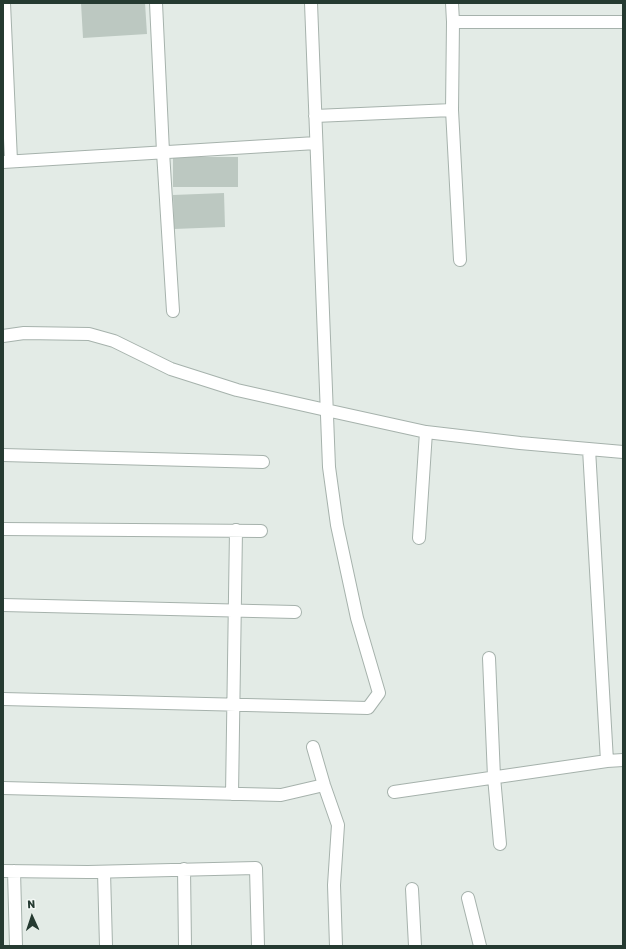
<!DOCTYPE html>
<html>
<head>
<meta charset="utf-8">
<style>
	body { margin:0 }
	#map { position:relative; width:626px; height:949px; overflow:hidden; background:#e3ebe6; font-family:Rubik,sans-serif }
	canvas { display:block }
	.frame { position:absolute; inset:0; border:4px solid #253a31; pointer-events:none }
	.north { position:absolute; left:12px; top:897px; width:40px; height:40px; -webkit-text-stroke:3px #f3f8f5; paint-order:stroke; rotate:357deg; font-size:11px; font-weight:700; line-height:16px; text-align:center; color:#253a31 }
	.north::after { content:''; display:block; margin:auto; width:14px; height:18px; background:#253a31; clip-path:polygon(50% 0,100% 100%,50% 72%,0 100%) }
</style>
</head>
<body>
<div id="map">
<canvas width="626" height="949"></canvas>
<div class="frame"></div>
<div class="north">N</div>
</div>
<script>
const c = document.querySelector('canvas').getContext('2d');
c.lineJoin = 'round';
function fill(path, color) {
  c.fillStyle = color;
  c.fill(path, 'evenodd');
}
function shape(rows) {
  const path = new Path2D();
  for (const r of rows) {
    path.moveTo(r[0], r[1]);
    for (let i = 2; i < r.length; i += 2) path.lineTo(r[i], r[i + 1]);
  }
  return path;
}
function trace(path, color, width, dash) {
  c.strokeStyle = color;
  c.lineWidth = width;
  c.lineCap = dash ? 'butt' : 'round';
  c.setLineDash(dash || []);
  c.stroke(path);
}
fill(shape([
	[81,3,145,3,147,34,83,38],
	[173,157,238,157,238,187,173,187],
	[224,193,225,227,174,229,173,195]
]), '#bcc8c1');
const minor = shape([
	[4,3,11,161],
	[156,3,163,152,173,311],
	[452,3,453,22,623,22],
	[452,110,453,22],
	[315,116,452,110,460,260],
	[3,162,316,143],
	[3,336,24,333,89,334,114,341,171,369,237,390,326,410,426,432,520,443,623,452],
	[3,455,263,462],
	[3,529,261,531],
	[419,538,426,432],
	[3,605,295,612],
	[489,658,494,777,500,844],
	[3,699,368,708,379,693,357,618,337,525,329,467,311,3],
	[313,747,324,785,338,825,334,885,336,946],
	[607,761,623,760],
	[3,788,281,795,324,785],
	[394,792,607,761,589,449],
	[232,794,236,530],
	[184,869,185,946],
	[3,871,88,872,256,868,258,946],
	[14,871,16,946],
	[104,872,106,946],
	[412,889,415,946],
	[468,898,480,946]
]);
trace(minor, '#a6b2ac', 14);
trace(minor, '#fff', 12);
</script>
</body>
</html>
